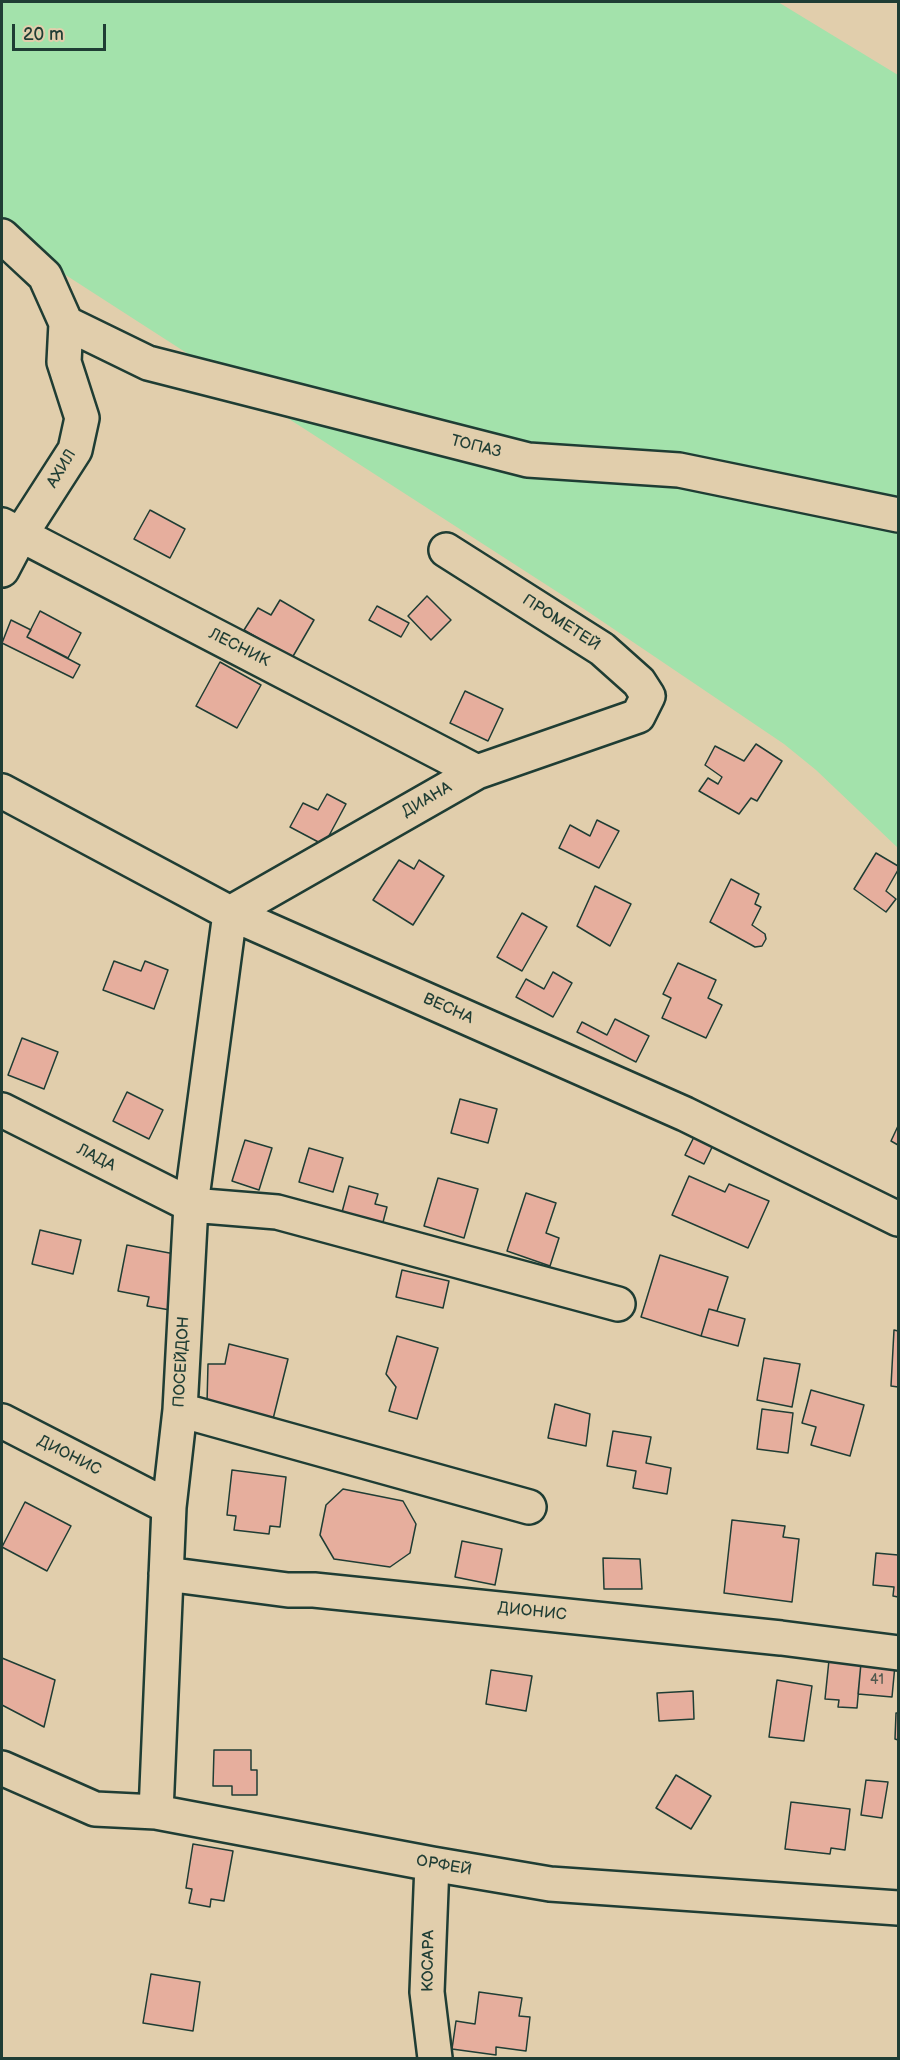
<!DOCTYPE html>
<html>
<head>
<meta charset="utf-8">
<style>
	body { margin:0 }
	#map { position:relative; width:900px; height:2060px; overflow:hidden; background:#e1ceac; font-family:"Balsamiq Sans",sans-serif }
	canvas { display:block }
	.frame { position:absolute; inset:0; border:3px solid #1f3d34; pointer-events:none }
	.scale { position:absolute; left:12px; top:24px; width:94px; height:27px; box-sizing:border-box; border:3px solid #1f3d34; border-top:0; padding-left:8px; font-size:18px; line-height:21px; white-space:nowrap; color:#1f3d34; -webkit-text-stroke:4px #e1ceac; paint-order:stroke }
</style>
</head>
<body>
<div id="map">
<canvas width="900" height="2060"></canvas>
<div class="frame"></div>
<div class="scale">20 m</div>
</div>
<script>
const c = document.querySelector('canvas').getContext('2d');
c.lineJoin = 'round';
function fill(path, color) {
  c.fillStyle = color;
  c.fill(path, 'evenodd');
}
function shape(rows) {
  const path = new Path2D();
  for (const r of rows) {
    path.moveTo(r[0], r[1]);
    for (let i = 2; i < r.length; i += 2) path.lineTo(r[i], r[i + 1]);
  }
  return path;
}
function trace(path, color, width, dash) {
  c.strokeStyle = color;
  c.lineWidth = width;
  c.lineCap = dash ? 'butt' : 'round';
  c.setLineDash(dash || []);
  c.stroke(path);
}
function drawText(font, color, halo, rows, align = 'center') {
  c.font = font + ' "Balsamiq Sans",sans-serif';
  c.lineWidth = 5;
  c.setLineDash([]);
  c.textBaseline = 'middle';
  c.strokeStyle = halo;
  c.fillStyle = color;
  for (const [text, x, y, turn = 0] of rows) {
    c.save();
    c.translate(x, y);
    c.rotate((+turn || 0) * Math.PI / 180);
    c.textAlign = isNaN(turn) ? turn : align;
    if (halo) c.strokeText(text, 0, 0);
    c.fillText(text, 0, 0);
    c.restore();
  }
}
fill(shape([
	[2,2,778,2,898,75,898,848,816,770,784,744,587,611,2,234]
]), '#a3e2ab');
const building = shape([
	[150,510,185,529,170,558,134,539,150,510],
	[427,596,451,620,431,640,408,616,427,596],
	[280,600,314,620,292,658,244,630,258,608,271,615,280,600],
	[377,606,409,623,401,637,369,620,377,606],
	[40,611,81,633,68,658,27,637,40,611],
	[11,620,31,630,27,637,80,665,73,678,2,643,11,620],
	[220,662,261,685,237,728,196,706,220,662],
	[465,691,503,709,488,741,450,723,465,691],
	[756,744,782,761,757,801,751,798,739,814,699,791,708,778,718,784,722,777,705,765,715,746,744,761,756,744],
	[327,794,346,804,324,845,290,827,303,803,318,810,327,794],
	[597,820,619,831,599,868,559,848,570,825,590,836,597,820],
	[876,853,898,866,898,870,886,891,896,899,886,912,854,889,876,853],
	[399,860,414,869,419,860,444,876,413,925,373,900,399,860],
	[731,879,759,894,755,904,761,907,752,925,765,934,766,939,762,946,755,947,710,922,731,879],
	[595,886,631,904,610,946,577,926,595,886],
	[522,913,547,927,522,971,497,957,522,913],
	[114,961,141,971,145,961,168,970,154,1009,103,990,114,961],
	[678,963,716,980,708,998,722,1005,706,1038,662,1018,671,998,663,994,678,963],
	[553,972,572,983,553,1017,516,997,526,979,544,989,553,972],
	[615,1019,649,1036,636,1062,577,1032,582,1022,607,1035,615,1019],
	[22,1038,58,1052,44,1089,8,1075,22,1038],
	[127,1092,163,1110,149,1139,113,1121,127,1092],
	[460,1099,497,1109,488,1143,451,1133,460,1099],
	[898,1126,898,1145,891,1141,898,1126],
	[698,1129,716,1139,704,1164,685,1155,698,1129],
	[245,1140,272,1148,259,1190,232,1181,245,1140],
	[309,1148,343,1158,333,1192,299,1182,309,1148],
	[689,1176,725,1192,729,1184,769,1201,748,1248,672,1215,689,1176],
	[438,1178,478,1189,464,1238,424,1226,438,1178],
	[349,1186,378,1194,375,1204,387,1207,382,1226,341,1216,349,1186],
	[526,1193,556,1203,546,1233,559,1238,550,1266,507,1251,526,1193],
	[40,1230,81,1240,73,1274,32,1264,40,1230],
	[127,1245,180,1255,170,1310,147,1306,149,1297,118,1291,127,1245],
	[660,1255,728,1277,717,1311,709,1309,701,1336,641,1317,660,1255],
	[402,1270,449,1281,443,1308,396,1297,402,1270],
	[709,1309,745,1319,738,1346,701,1336,709,1309],
	[894,1330,898,1331,898,1387,891,1386,894,1330],
	[397,1336,438,1348,417,1419,389,1411,396,1387,386,1374,397,1336],
	[229,1344,288,1359,273,1419,207,1403,208,1364,225,1364,229,1344],
	[764,1358,800,1364,792,1407,757,1400,764,1358],
	[811,1390,864,1405,850,1456,811,1445,816,1427,802,1423,811,1390],
	[555,1404,590,1414,586,1446,548,1438,555,1404],
	[762,1409,793,1413,788,1453,757,1449,762,1409],
	[613,1431,651,1437,646,1463,671,1468,667,1494,633,1488,636,1471,607,1466,613,1431],
	[232,1470,286,1477,280,1527,270,1526,269,1534,234,1530,236,1516,227,1515,232,1470],
	[343,1489,403,1501,416,1524,410,1553,390,1567,334,1559,320,1535,326,1505,343,1489],
	[25,1502,71,1526,47,1571,2,1547,25,1502],
	[732,1520,785,1526,783,1537,799,1539,792,1602,724,1593,732,1520],
	[462,1541,502,1549,495,1585,455,1577,462,1541],
	[876,1553,898,1555,898,1597,893,1596,894,1587,873,1585,876,1553],
	[603,1558,640,1559,642,1589,604,1589,603,1558],
	[2,1658,55,1680,44,1727,2,1705,2,1658],
	[829,1660,861,1663,857,1708,838,1707,839,1700,825,1699,829,1660],
	[861,1663,895,1665,892,1697,858,1694,861,1663],
	[491,1670,532,1676,526,1711,486,1704,491,1670],
	[777,1680,812,1686,804,1741,769,1737,777,1680],
	[693,1691,694,1719,659,1721,657,1693,693,1691],
	[896,1713,898,1713,898,1740,895,1739,896,1713],
	[214,1750,251,1750,251,1770,257,1770,257,1795,232,1795,232,1786,213,1786,214,1750],
	[676,1775,711,1796,691,1829,656,1808,676,1775],
	[866,1780,888,1782,882,1818,861,1815,866,1780],
	[791,1802,850,1809,845,1850,831,1848,830,1854,785,1849,791,1802],
	[193,1844,233,1851,224,1901,211,1899,210,1907,189,1903,192,1889,186,1888,193,1844],
	[151,1974,200,1982,193,2031,143,2023,151,1974],
	[479,1992,522,1998,519,2016,530,2017,526,2051,496,2047,496,2055,452,2049,456,2021,475,2024,479,1992]
]);
fill(building, '#e6ae9d');
trace(building, '#1f3d34', 1.5);
const minor = shape([
	[2,236,45,276,66,323,64,362,82,418,75,450,21,534,2,570],
	[66,323,148,363,528,460,679,470,898,515],
	[2,525,477,772],
	[2,791,230,913,685,1114,898,1219],
	[2,1110,191,1205,277,1212,618,1304],
	[180,1410,529,1507],
	[2,1421,169,1507],
	[166,1574,288,1590,314,1590,781,1638,898,1653],
	[2,1768,95,1809,156,1812,432,1864,550,1884,898,1908],
	[156,1812,169,1507,180,1410,191,1205,230,913,477,772,638,716,648,696,639,682,602,649,446,550],
	[432,1864,427,1992,435,2058]
]);
trace(minor, '#1f3d34', 38);
trace(minor, '#e1ceac', 33);
drawText('14px', '#51594e', null, [
	["41",877,1680]
]);
drawText('16px', '#1f3d34', '#e1ceac', [
	["ТОПАЗ",476,447,14],
	["АХИЛ",62,469,-59],
	["ПРОМЕТЕЙ",561,623,33],
	["ЛЕСНИК",239,648,27],
	["ДИАНА",427,800,-30],
	["ВЕСНА",448,1009,24],
	["ЛАДА",96,1158,27],
	["ПОСЕЙДОН",182,1362,-87],
	["ДИОНИС",69,1456,27],
	["ДИОНИС",532,1612,6],
	["ОРФЕЙ",444,1866,10],
	["КОСАРА",429,1961,-89]
]);
</script>
</body>
</html>
